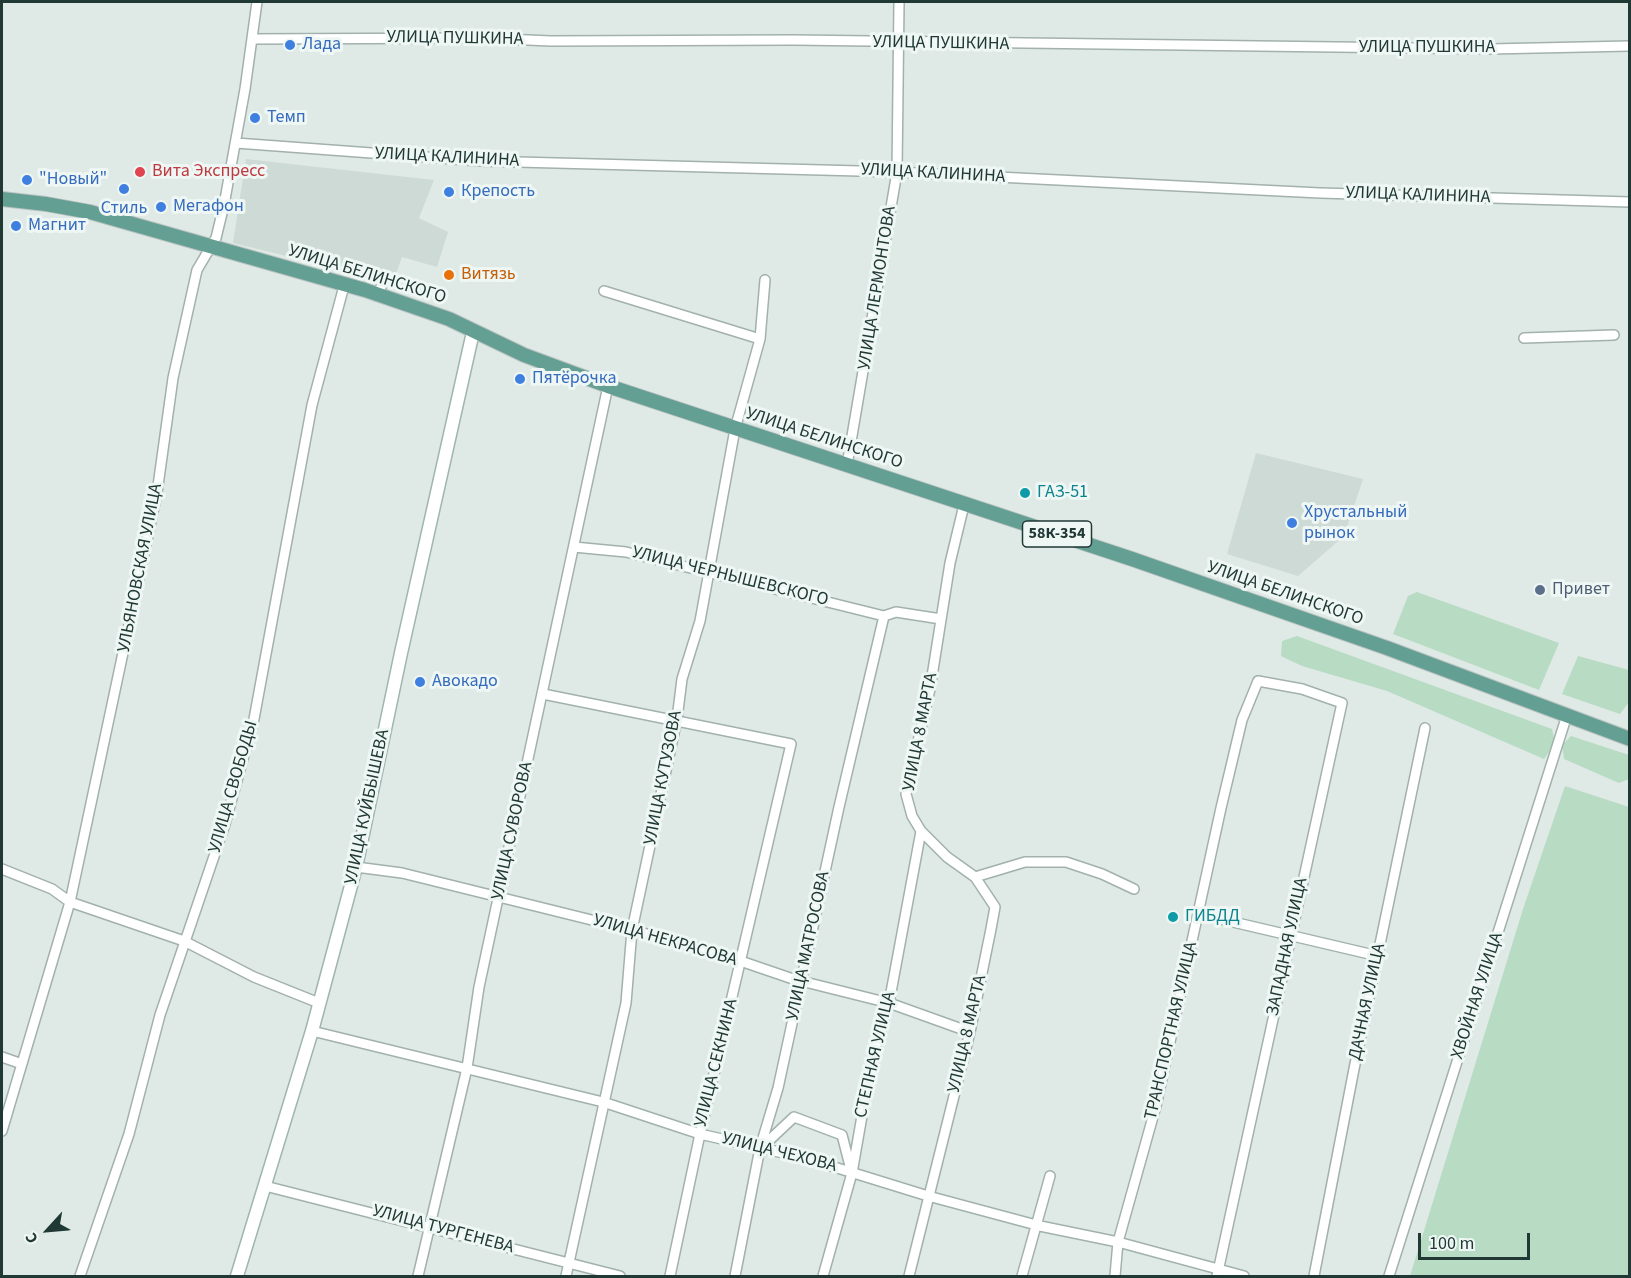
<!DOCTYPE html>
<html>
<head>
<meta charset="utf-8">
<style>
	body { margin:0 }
	#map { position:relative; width:1631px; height:1278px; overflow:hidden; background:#dfeae6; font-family:"Source Sans 3",sans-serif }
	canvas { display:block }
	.frame { position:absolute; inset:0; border:3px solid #213935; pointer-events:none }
	.north { position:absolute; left:18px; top:1200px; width:60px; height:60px; -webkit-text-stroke:4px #eff7f4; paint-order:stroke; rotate:244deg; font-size:16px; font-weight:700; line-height:24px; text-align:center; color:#213935 }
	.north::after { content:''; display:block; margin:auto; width:21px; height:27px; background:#213935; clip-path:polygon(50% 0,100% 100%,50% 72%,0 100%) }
	.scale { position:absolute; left:1418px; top:1233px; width:112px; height:27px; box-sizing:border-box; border:3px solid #213935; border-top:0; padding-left:8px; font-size:18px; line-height:21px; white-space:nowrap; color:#213935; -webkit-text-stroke:4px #eff7f4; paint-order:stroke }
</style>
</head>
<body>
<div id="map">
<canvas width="1631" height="1278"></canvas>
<div class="frame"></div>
<div class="north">С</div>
<div class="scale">100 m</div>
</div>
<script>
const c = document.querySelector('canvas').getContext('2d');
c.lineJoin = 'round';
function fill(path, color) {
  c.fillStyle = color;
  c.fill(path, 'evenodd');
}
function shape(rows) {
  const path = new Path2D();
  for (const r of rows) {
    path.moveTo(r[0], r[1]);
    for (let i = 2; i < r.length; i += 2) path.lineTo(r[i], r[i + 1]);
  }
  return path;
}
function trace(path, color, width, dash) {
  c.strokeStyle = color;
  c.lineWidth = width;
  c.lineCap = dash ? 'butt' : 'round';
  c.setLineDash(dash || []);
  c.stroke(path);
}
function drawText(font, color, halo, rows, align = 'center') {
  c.font = font + ' "Source Sans 3",sans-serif';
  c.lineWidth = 6;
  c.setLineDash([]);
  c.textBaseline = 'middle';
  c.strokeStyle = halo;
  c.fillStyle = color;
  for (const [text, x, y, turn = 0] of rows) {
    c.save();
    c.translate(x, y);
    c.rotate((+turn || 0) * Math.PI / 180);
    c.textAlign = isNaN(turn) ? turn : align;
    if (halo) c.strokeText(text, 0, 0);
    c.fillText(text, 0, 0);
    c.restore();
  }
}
fill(shape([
	[246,159,434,180,419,218,448,232,437,267,402,257,393,282,233,243],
	[1256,453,1363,479,1344,536,1298,576,1227,554]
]), '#cddad5');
fill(shape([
	[1417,592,1559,643,1539,690,1393,634,1408,596],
	[1297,636,1552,729,1555,743,1544,759,1387,691,1302,666,1281,656,1282,641],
	[1578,656,1629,670,1629,702,1620,714,1562,694],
	[1571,736,1629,755,1629,779,1619,783,1564,759,1562,745],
	[1565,786,1629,807,1629,1276,1410,1276,1523,909]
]), '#b8dbc4');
const street = shape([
	[252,39,482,38,551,41,793,40,1490,49,1630,46],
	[236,143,480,161,897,172,1320,193,1630,202],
	[604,291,760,339],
	[377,296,384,280],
	[1524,338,1614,335],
	[847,465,897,172,899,2],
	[964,505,950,563,930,689,906,794,912,816,921,831,947,857,975,877,1025,862,1066,862,1102,874,1134,889],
	[574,547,626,552,884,616],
	[884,616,896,612,941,619],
	[543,694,791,744,700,1134,670,1276],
	[356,867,402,873,632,930,717,953,793,979,889,1003,970,1032],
	[2,869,52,889,70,902,184,941,254,977,319,1003],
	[1199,914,1378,956],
	[312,1031,603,1102,700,1134,805,1158,928,1196,1040,1226,1118,1242,1244,1276],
	[2,1057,22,1064],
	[2,1131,70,902,157,493,173,378,197,270,216,238,224,205,245,89,257,2],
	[762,1147,794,1117,842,1135,851,1170],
	[265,1186,620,1276],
	[80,1276,129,1134,160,1015,225,824,254,719,312,405,344,286],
	[418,1276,467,1068,479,987,608,386],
	[566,1276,626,1003,632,930,677,719,682,679,700,621,735,429,760,339,765,280],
	[735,1276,760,1148,778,1088,839,807,884,616],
	[823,1276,852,1173,872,1059,889,1003,921,831],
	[909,1276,970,1032,991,929,995,907,975,877],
	[1022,1276,1050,1176],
	[1115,1276,1118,1242,1156,1106,1221,808,1242,720,1258,681,1302,689,1342,703,1217,1276],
	[1314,1276,1354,1069,1425,728],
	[1389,1276,1567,715]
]);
const secondary = shape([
	[237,1276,312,1031,356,867,401,653,473,332]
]);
const primary = shape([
	[2,199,46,204,90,212,365,290,449,319,524,355,608,386,1132,559,1387,648,1630,739]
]);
trace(street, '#a2b1ad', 12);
trace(secondary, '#9fb5af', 15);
trace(primary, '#bcc4c2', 16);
trace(street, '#fff', 9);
trace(secondary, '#fff', 12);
trace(primary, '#649f94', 14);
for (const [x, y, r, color] of [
	[290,45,6,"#3f7fe0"],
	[255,118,6,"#3f7fe0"],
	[140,172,6,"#e0444e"],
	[27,180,6,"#3f7fe0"],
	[124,189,6,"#3f7fe0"],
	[449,192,6,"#3f7fe0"],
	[161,207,6,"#3f7fe0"],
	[16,226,6,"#3f7fe0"],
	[449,275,6,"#e8710a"],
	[520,379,6,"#3f7fe0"],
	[1025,493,6,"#0f9aa8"],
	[1292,523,6,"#3f7fe0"],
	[1540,590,6,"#5c6f8a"],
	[420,682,6,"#3f7fe0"],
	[1173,917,6,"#0f9aa8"]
]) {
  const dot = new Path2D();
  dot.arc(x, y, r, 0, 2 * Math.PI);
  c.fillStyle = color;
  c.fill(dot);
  trace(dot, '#eff7f4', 2);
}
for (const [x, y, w] of [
	[1057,534,69]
]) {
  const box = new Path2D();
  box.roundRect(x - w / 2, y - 13, w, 26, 4.5);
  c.fillStyle = '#eff7f4';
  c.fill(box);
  trace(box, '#213935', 1.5);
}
drawText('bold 16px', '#213935', null, [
	["58К-354",1057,534]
]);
drawText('18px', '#213935', '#eff7f4', [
	["УЛИЦА ПУШКИНА",455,39,1],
	["УЛИЦА ПУШКИНА",941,44,1],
	["УЛИЦА ПУШКИНА",1427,48],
	["УЛИЦА КАЛИНИНА",447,158,3],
	["УЛИЦА КАЛИНИНА",933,174,3],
	["УЛИЦА КАЛИНИНА",1418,196,2],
	["УЛИЦА БЕЛИНСКОГО",367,275,17],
	["УЛИЦА ЛЕРМОНТОВА",878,288,-81],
	["УЛИЦА БЕЛИНСКОГО",824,439,18],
	["УЛЬЯНОВСКАЯ УЛИЦА",141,568,-79],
	["УЛИЦА ЧЕРНЫШЕВСКОГО",730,577,14],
	["УЛИЦА БЕЛИНСКОГО",1285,594,19],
	["УЛИЦА 8 МАРТА",921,732,-79],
	["УЛИЦА КУТУЗОВА",664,778,-79],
	["УЛИЦА СВОБОДЫ",234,787,-74],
	["УЛИЦА КУЙБЫШЕВА",368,807,-78],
	["УЛИЦА СУВОРОВА",513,831,-78],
	["УЛИЦА НЕКРАСОВА",665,941,16],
	["УЛИЦА МАТРОСОВА",809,946,-78],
	["ЗАПАДНАЯ УЛИЦА",1288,947,-78],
	["ХВОЙНАЯ УЛИЦА",1478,996,-72],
	["ДАЧНАЯ УЛИЦА",1368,1002,-78],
	["ТРАНСПОРТНАЯ УЛИЦА",1172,1031,-77],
	["УЛИЦА 8 МАРТА",968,1034,-77],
	["СТЕПНАЯ УЛИЦА",876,1055,-77],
	["УЛИЦА СЕКНИНА",717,1063,-76],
	["УЛИЦА ЧЕХОВА",779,1153,14],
	["УЛИЦА ТУРГЕНЕВА",443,1230,15]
]);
drawText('18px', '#366cbe', '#eff7f4', [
	["Лада",302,45],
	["Темп",267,118],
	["\"Новый\"",39,180],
	["Крепость",461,192],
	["Мегафон",173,207],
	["Стиль",124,209,"center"],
	["Магнит",28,226],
	["Пятёрочка",532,379],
	["Хрустальный",1304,513],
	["рынок",1304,534],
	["Авокадо",432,682]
], 'left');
drawText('18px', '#be3a42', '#eff7f4', [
	["Вита Экспресс",152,172]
], 'left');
drawText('18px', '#c56008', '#eff7f4', [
	["Витязь",461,275]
], 'left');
drawText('18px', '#0d838f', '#eff7f4', [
	["ГАЗ-51",1037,493],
	["ГИБДД",1185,917]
], 'left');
drawText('18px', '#4e5e75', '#eff7f4', [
	["Привет",1552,590]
], 'left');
</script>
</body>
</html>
